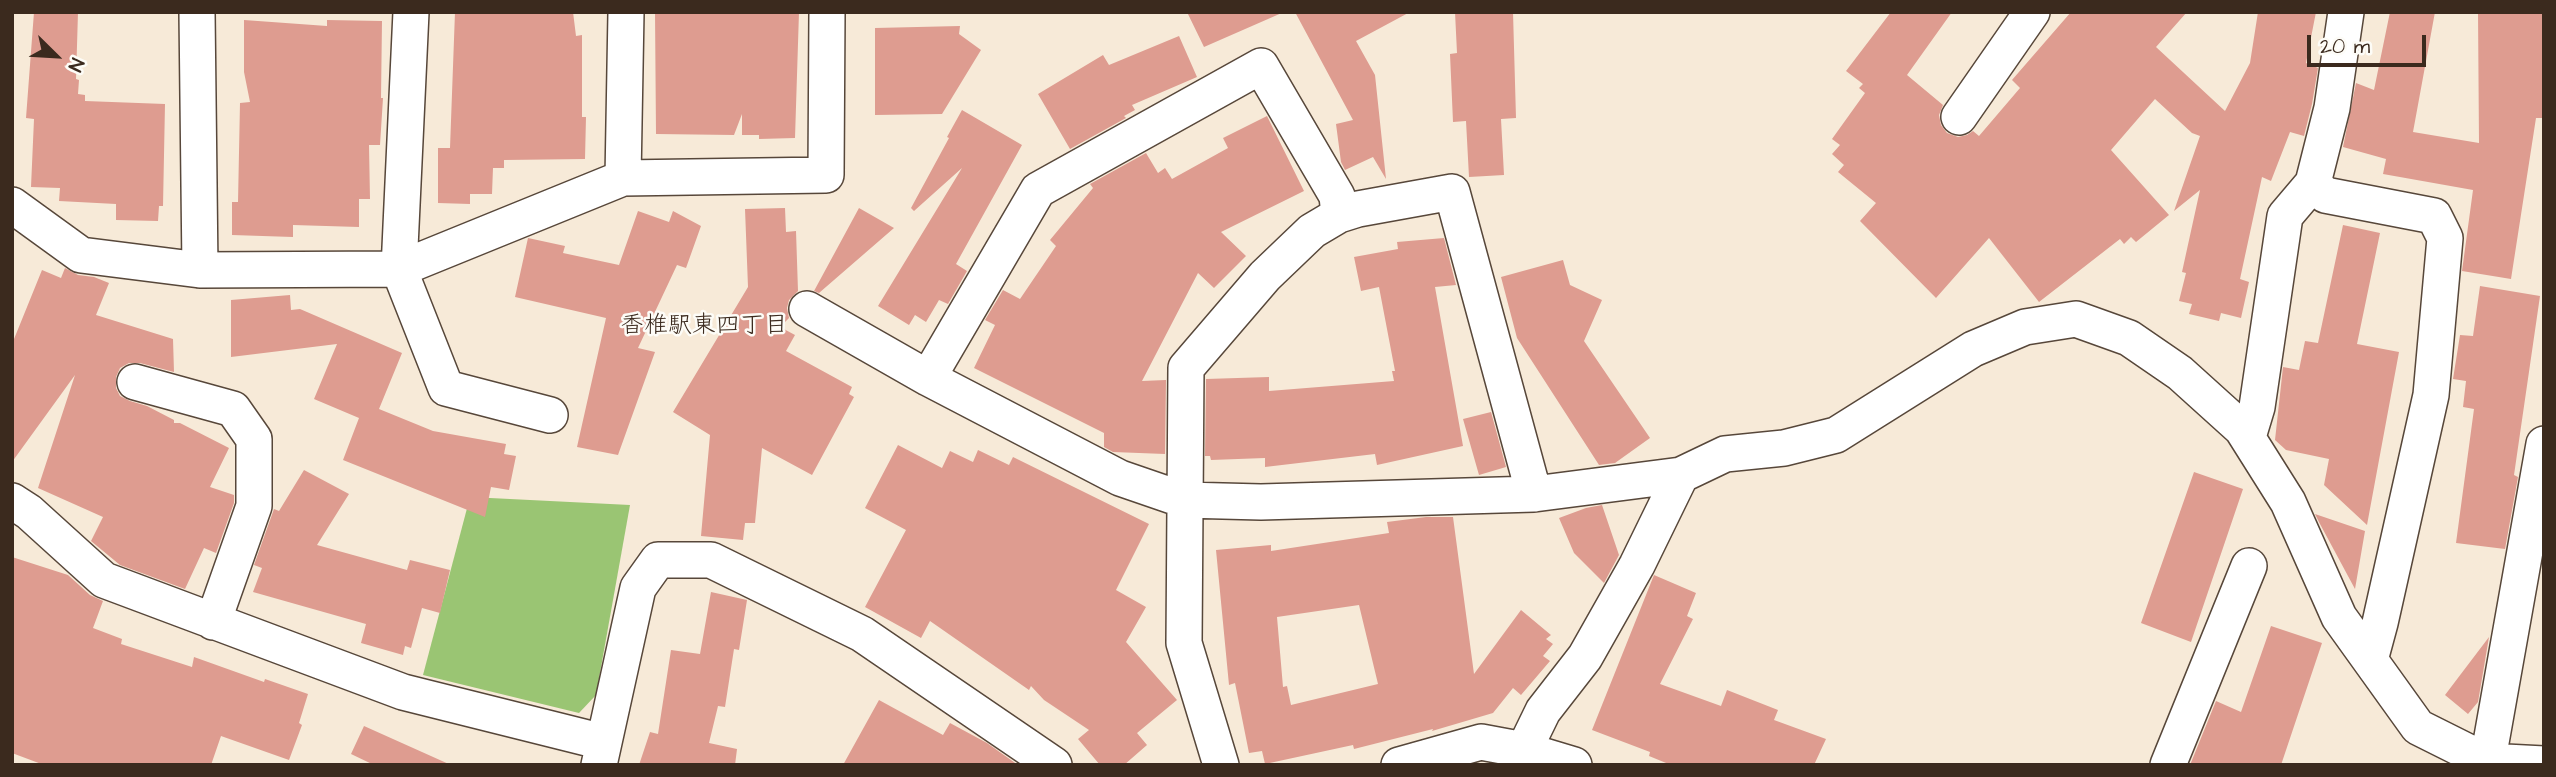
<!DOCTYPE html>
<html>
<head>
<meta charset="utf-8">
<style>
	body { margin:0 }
	#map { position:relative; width:2556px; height:777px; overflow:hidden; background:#f7ead8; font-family:"Architects Daughter",sans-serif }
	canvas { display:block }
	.frame { position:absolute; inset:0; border:14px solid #3b2a1e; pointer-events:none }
	.north { position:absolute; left:21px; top:21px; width:70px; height:70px; -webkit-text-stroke:5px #fdfcf7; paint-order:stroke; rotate:114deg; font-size:19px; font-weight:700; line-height:28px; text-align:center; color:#3b2a1e }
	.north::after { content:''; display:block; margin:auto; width:24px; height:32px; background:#3b2a1e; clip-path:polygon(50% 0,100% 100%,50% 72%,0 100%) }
	.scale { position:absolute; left:2307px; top:35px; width:119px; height:32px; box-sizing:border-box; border:4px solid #3b2a1e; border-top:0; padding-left:9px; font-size:21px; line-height:24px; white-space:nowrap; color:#3b2a1e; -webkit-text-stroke:5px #fdfcf7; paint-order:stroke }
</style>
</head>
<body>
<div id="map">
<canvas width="2556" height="777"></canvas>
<div class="frame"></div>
<div class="north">N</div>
<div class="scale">20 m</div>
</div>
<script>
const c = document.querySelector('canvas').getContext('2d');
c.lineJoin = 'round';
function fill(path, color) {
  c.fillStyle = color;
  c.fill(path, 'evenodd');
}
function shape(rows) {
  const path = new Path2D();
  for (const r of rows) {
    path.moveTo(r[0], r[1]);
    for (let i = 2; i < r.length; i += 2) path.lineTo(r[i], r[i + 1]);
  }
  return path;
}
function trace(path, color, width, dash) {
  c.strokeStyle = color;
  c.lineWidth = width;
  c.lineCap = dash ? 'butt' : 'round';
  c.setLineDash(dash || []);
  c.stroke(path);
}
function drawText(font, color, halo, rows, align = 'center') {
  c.font = font + ' "Architects Daughter","Klee One",sans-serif';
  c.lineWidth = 5;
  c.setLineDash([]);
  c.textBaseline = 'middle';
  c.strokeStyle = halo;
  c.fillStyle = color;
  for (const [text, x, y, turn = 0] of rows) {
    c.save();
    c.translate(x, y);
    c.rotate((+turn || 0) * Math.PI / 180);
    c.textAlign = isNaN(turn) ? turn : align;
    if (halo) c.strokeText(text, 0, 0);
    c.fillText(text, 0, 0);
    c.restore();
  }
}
fill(shape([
	[470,497,630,505,596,695,579,713,423,675]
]), '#9ac573');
fill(shape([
	[34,12,78,12,76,79,79,80,78,94,85,95,85,101,165,104,163,206,159,206,158,221,116,220,116,204,59,201,60,188,31,187,34,119,26,118],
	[455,12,573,12,576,36,582,35,582,117,586,117,585,159,504,160,504,168,493,168,492,194,470,194,470,204,438,203,438,148,450,148],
	[655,12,799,12,795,138,759,139,759,135,742,135,742,114,734,135,656,134],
	[1187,12,1284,12,1204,47],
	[1295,12,1410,12,1356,41,1375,75,1386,179,1373,157,1345,170,1341,162,1336,124,1353,120],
	[1455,12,1513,12,1516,118,1501,119,1504,175,1469,177,1466,121,1453,122,1450,54,1457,53],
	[1891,12,1952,12,1907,75,1943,105,1939,115,1941,125,1947,133,1958,137,1967,135,1973,131,1979,136,2020,88,2012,80,2071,12,2187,12,2156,47,2225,111,2250,63,2258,12,2316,12,2306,63,2318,68,2312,104,2304,136,2290,132,2271,181,2262,177,2240,279,2249,282,2241,318,2221,313,2219,321,2189,314,2192,304,2179,301,2186,273,2182,272,2200,190,2174,211,2200,136,2192,133,2155,99,2111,150,2169,215,2136,242,2131,237,2124,244,2120,239,2039,302,1989,238,1936,298,1860,221,1876,203,1838,172,1844,165,1832,154,1840,145,1832,139,1865,93,1859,88,1863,84,1846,71],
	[2390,12,2435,12,2413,132,2479,143,2478,12,2544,12,2544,118,2536,118,2511,279,2462,271,2473,190,2383,174,2386,159,2343,147,2356,83,2374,90],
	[244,20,327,26,327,20,382,21,381,98,383,98,380,145,369,145,370,199,359,199,359,227,293,225,293,237,232,235,232,202,238,202,240,103,250,102,244,72],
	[960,26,959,34,981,50,942,114,875,115,875,28],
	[1179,36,1197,77,1132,105,1135,110,1124,116,1126,118,1070,149,1038,94,1103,55,1109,65],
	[962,110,1022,145,956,264,967,271,948,304,939,300,926,322,915,315,909,325,878,306,962,168,914,211,911,208,949,138,947,137],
	[1267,116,1304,191,1221,232,1246,256,1214,288,1198,273,1142,381,1166,380,1165,454,1113,452,1104,447,1104,433,974,368,995,325,985,320,1003,290,1020,299,1056,246,1050,240,1093,188,1090,184,1146,153,1158,173,1165,168,1172,179,1228,148,1223,138],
	[785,208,786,232,796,231,798,291,789,300,787,308,789,318,780,327,795,335,786,351,852,387,849,394,854,397,812,475,762,448,755,523,745,523,743,540,701,536,710,435,673,412,748,287,745,209],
	[859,208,894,228,819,293,814,291],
	[638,211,669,222,673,211,701,226,686,268,677,265,638,348,655,352,618,455,577,447,606,318,515,297,528,238,565,246,563,253,619,265],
	[2343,225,2380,233,2357,344,2399,352,2367,525,2324,485,2329,459,2286,450,2275,440,2283,367,2299,370,2305,341,2318,343],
	[1444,238,1456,285,1435,287,1463,446,1377,465,1375,454,1265,467,1265,458,1211,460,1210,456,1205,456,1206,379,1269,377,1269,391,1394,381,1392,371,1395,371,1379,287,1361,291,1354,257,1398,249,1397,242],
	[1563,260,1570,285,1602,300,1584,341,1650,438,1615,463,1599,465,1517,338,1501,277],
	[65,268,78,275,94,277,109,283,96,315,173,339,174,372,140,363,129,363,120,368,116,377,116,388,120,396,130,401,147,406,174,420,174,423,180,423,229,448,210,487,234,495,234,503,216,553,204,548,185,589,120,565,91,541,103,517,38,488,75,375,12,462,12,344,42,270,61,278],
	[2480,286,2540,296,2514,475,2518,477,2505,549,2456,543,2474,409,2463,407,2466,381,2453,379,2460,335,2473,336],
	[290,295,291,310,300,309,402,353,379,409,433,431,506,444,504,454,516,456,509,490,491,487,485,517,343,460,359,418,314,399,337,344,231,357,231,300],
	[1491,412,1506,467,1479,475,1463,419],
	[898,445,942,468,950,451,973,462,978,450,1009,465,1013,457,1149,524,1116,590,1146,607,1126,642,1177,700,1137,733,1147,745,1124,765,1100,765,1078,739,1089,730,1044,700,1031,686,1029,690,930,621,921,638,865,607,906,530,865,508],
	[304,470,349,494,317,545,407,570,410,560,450,570,440,613,422,608,411,648,405,646,403,655,361,643,366,624,253,592,262,568,254,565,274,509,279,511],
	[2194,472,2243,489,2191,642,2141,623],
	[1602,505,1619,555,1604,583,1574,553,1559,518,1586,508],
	[2315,514,2365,531,2355,589,2320,524],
	[1426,517,1453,517,1474,674,1521,610,1551,635,1546,639,1553,644,1543,656,1550,661,1521,695,1513,688,1493,713,1432,731,1433,729,1354,749,1353,745,1265,764,1262,751,1249,753,1235,683,1229,685,1216,550,1271,545,1271,551,1389,533,1387,522],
	[1359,605,1378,684,1291,705,1287,686,1283,687,1277,617],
	[12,557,68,575,90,595,103,601,93,628,122,639,121,644,192,667,194,657,264,682,265,679,308,694,299,723,302,725,289,760,221,736,211,765,44,765,12,753],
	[1654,575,1696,593,1687,616,1693,619,1660,684,1721,706,1727,690,1778,710,1774,720,1826,739,1814,765,1671,765,1649,756,1650,752,1592,730],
	[711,592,747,600,739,650,734,649,725,707,718,706,709,743,737,749,735,765,639,765,650,732,658,734,671,650,700,654],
	[2271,626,2322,643,2281,765,2190,765,2216,701,2241,712],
	[2489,637,2478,702,2468,714,2445,695],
	[879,700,943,735,950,723,987,743,1018,765,843,765],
	[364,726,451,765,374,765,351,754]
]), '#de9c90');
const street = shape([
	[197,12,200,270],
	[411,12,399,269,446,388,550,415],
	[1959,117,2032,12],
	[623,178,626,12],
	[2313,183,2325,195,2434,216,2445,238,2431,395,2380,623,2370,660],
	[12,205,81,255,200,270,399,269,623,178,826,175,827,12],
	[807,309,928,378,1120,478,1184,500,1261,502,1534,494,1681,475,1725,454,1784,448,1836,435,1973,349,2025,327,2076,319,2129,338,2180,373,2242,429,2288,502,2339,617,2418,727,2486,761,2544,764],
	[928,378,1038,190,1261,66,1337,196,1339,215],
	[135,382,233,409,254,439,254,506,213,622],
	[2248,437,2257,407,2285,216,2313,183,2332,108,2346,12],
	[12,501,29,512,104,580,403,692,603,742],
	[1524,750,1543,711,1585,657,1637,565,1681,475],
	[599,765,638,588,658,560,711,560,862,634,1054,765],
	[1221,765,1184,643,1186,368,1265,276,1312,231,1339,215,1358,209,1452,192,1534,494],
	[1399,765,1481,742,1524,750,1574,765],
	[2168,765,2249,566],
	[2487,765,2544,444]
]);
trace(street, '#57473a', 38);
trace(street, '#fff', 35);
drawText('24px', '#3b2a1e', '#fdfcf7', [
	["香椎駅東四丁目",704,327]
]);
</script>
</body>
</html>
